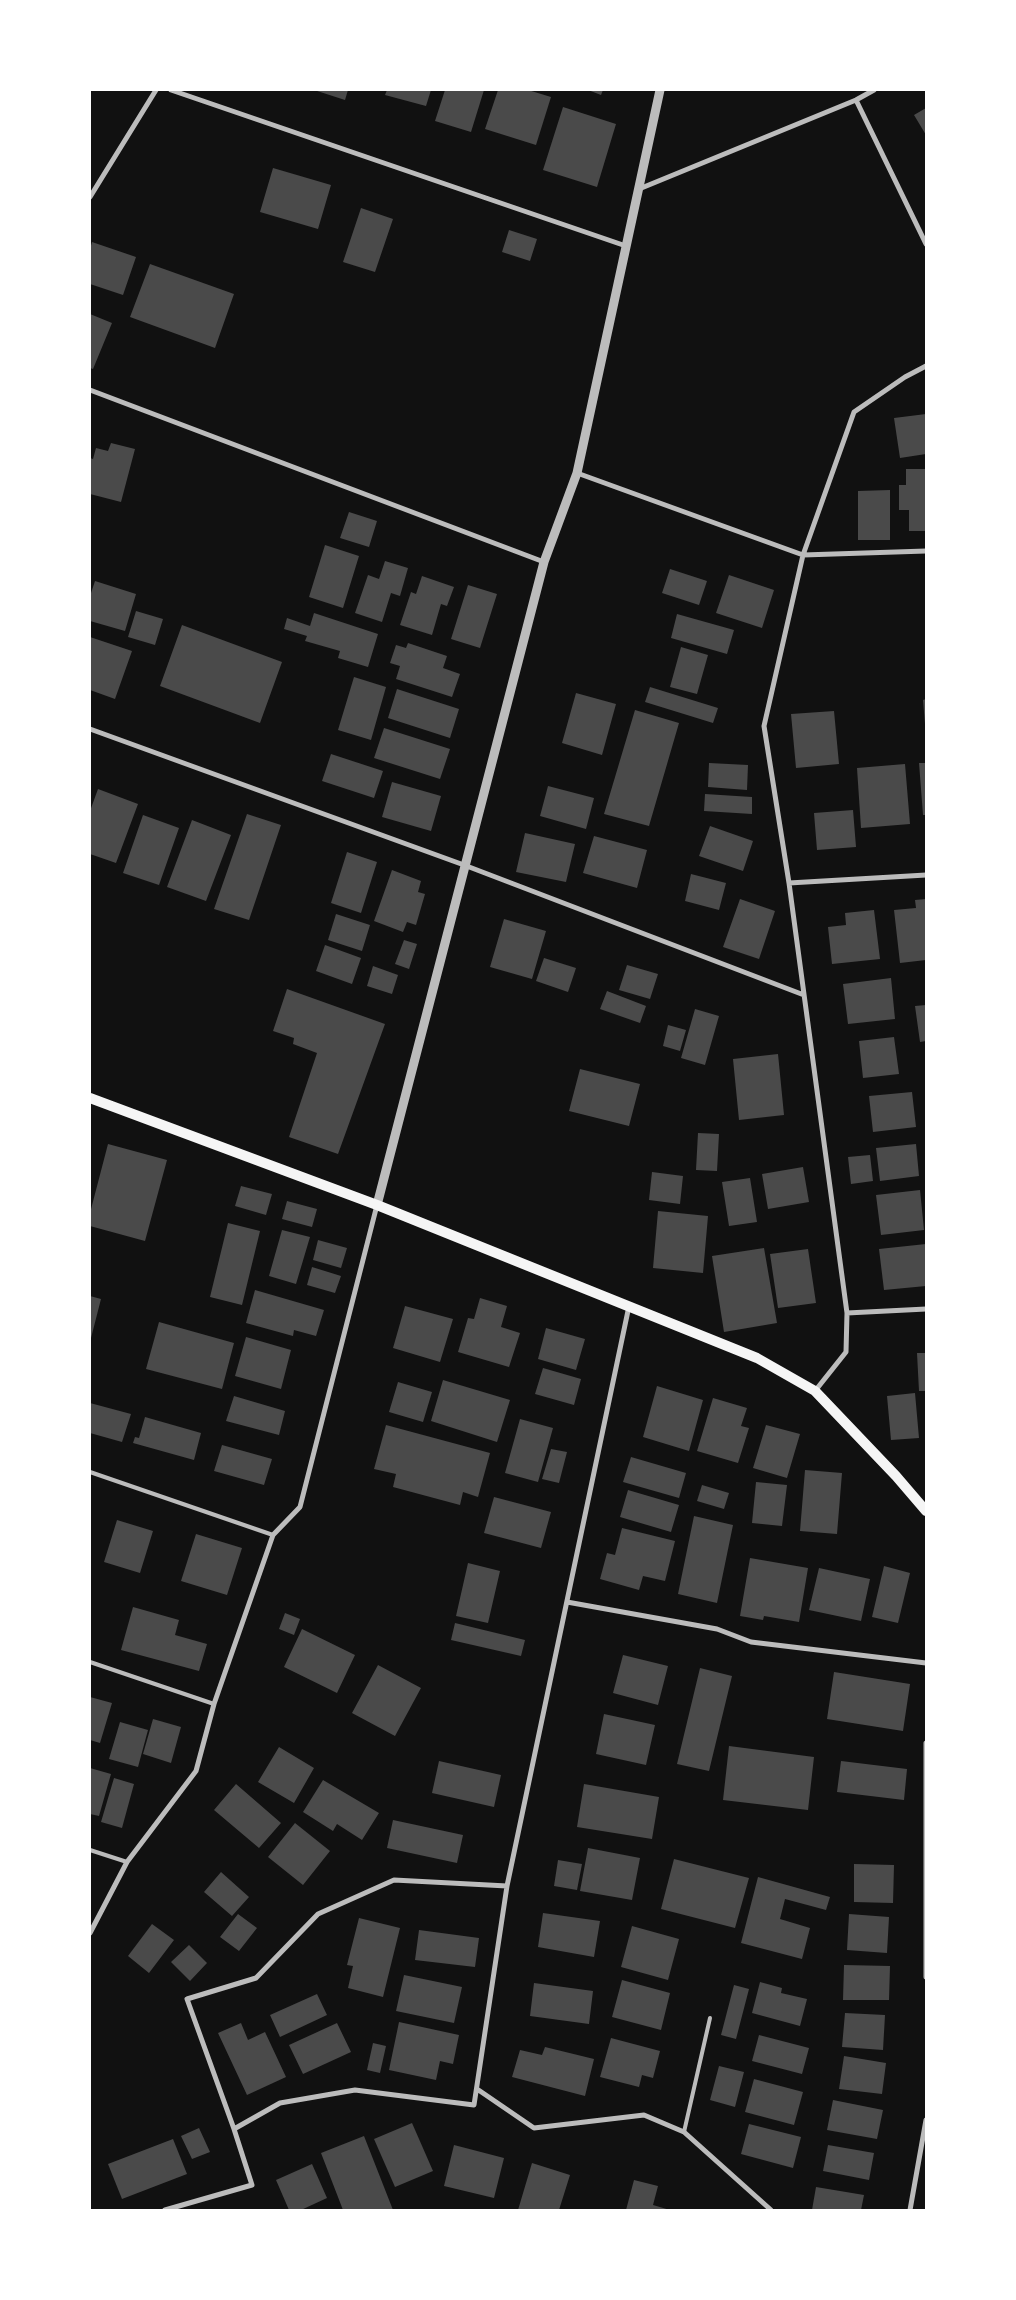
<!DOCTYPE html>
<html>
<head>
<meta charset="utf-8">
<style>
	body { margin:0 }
	#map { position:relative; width:1016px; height:2300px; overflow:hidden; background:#111; font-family:"Nunito Sans",sans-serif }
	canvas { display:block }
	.frame { position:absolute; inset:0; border:91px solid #fff; pointer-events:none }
</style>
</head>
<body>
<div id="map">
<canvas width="1016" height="2300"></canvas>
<div class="frame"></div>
</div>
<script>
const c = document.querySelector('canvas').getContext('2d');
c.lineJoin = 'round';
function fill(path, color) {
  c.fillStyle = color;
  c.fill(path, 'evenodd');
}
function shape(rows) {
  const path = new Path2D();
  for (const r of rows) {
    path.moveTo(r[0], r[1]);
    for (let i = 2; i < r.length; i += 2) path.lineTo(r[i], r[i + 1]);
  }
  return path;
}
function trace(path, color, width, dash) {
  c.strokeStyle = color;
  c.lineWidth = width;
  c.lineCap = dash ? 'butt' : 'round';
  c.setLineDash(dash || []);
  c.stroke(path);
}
fill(shape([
	[314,90,348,90,345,100],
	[387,90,431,90,426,106,385,95],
	[445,90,484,90,471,132,435,121],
	[498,90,528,90,551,97,536,145,485,129],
	[588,90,603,90,601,95],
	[563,107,616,124,597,187,543,170],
	[926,108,926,135,914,115],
	[273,168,331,185,318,229,260,212],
	[361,208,393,219,375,272,343,262],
	[509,230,537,239,530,261,502,252],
	[92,242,136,257,123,295,90,284,90,249],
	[150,264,234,294,215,348,130,317],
	[90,314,112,323,93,369,90,368],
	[926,414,926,454,900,458,894,418],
	[111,443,135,449,121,502,90,494,90,458,93,459,96,448,108,451],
	[906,469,926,469,926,531,909,531,909,510,899,510,899,485,906,485],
	[890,490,890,540,858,540,858,491],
	[349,512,377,521,369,547,340,538],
	[325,545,359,556,343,608,309,597],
	[385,561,408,568,400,596,391,593,382,622,355,613,368,575,379,579],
	[670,569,707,581,699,605,662,593],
	[729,575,774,590,762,628,716,613],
	[422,576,454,587,447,606,441,604,432,635,400,625,411,592,416,594],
	[95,581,136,594,125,631,90,621,90,596],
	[468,585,497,594,480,648,451,639],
	[136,611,163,619,155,645,128,637],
	[314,613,378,634,368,667,338,658,340,651,305,641,307,636,284,629,287,618,310,626],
	[677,614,734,630,727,654,671,638],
	[182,625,282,662,260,723,160,686],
	[90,637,132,651,115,699,90,690],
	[408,643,447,656,443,668,460,674,452,697,396,679,400,666,390,663,396,645,406,648],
	[681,647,708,655,697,694,670,687],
	[354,677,386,687,371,740,338,730],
	[650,687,718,708,713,723,645,702],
	[397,689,459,709,450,738,388,718],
	[576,693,616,704,602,755,562,743],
	[926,699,926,724,925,724,923,700],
	[635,710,679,723,649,826,604,814],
	[834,711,839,764,796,768,791,714],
	[384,728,450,749,440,779,374,758],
	[331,754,383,771,374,798,322,781],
	[709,763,748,765,747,790,708,787],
	[919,763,926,763,926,815,923,815],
	[905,764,910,824,861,828,857,768],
	[392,782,441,796,431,831,382,817],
	[548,786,594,798,586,829,540,816],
	[98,789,138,804,116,863,90,854,90,811],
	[705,794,752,797,752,814,704,811],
	[853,810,856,847,817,850,814,813],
	[247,814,281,825,249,920,214,909],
	[143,815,179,828,159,885,123,873],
	[192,820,231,835,206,901,167,887],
	[710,826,753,841,743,871,699,856],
	[525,833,575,844,566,882,516,872],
	[594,836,647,850,637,888,583,873],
	[347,852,377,862,361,913,331,903],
	[392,870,421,881,418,892,425,894,416,925,407,922,403,932,374,921],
	[691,874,726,883,719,910,685,901],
	[740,899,775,911,759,959,723,947],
	[926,899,926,960,900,963,894,910,916,908,915,900],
	[874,910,880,959,832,964,828,927,846,925,845,913],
	[336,914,370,925,362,951,328,940],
	[504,919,546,931,532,979,490,967],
	[404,940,417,944,409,969,395,964],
	[325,945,361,958,352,984,316,971],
	[544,958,576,968,568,992,536,981],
	[627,965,658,974,650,999,619,990],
	[373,966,398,975,392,994,367,986],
	[891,978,895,1019,848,1024,843,984],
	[287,989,385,1024,338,1154,289,1137,317,1053,293,1044,294,1038,273,1031],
	[607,991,646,1006,640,1023,600,1009],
	[926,1005,926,1041,920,1042,915,1006],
	[695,1009,719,1016,705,1065,681,1058],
	[668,1025,686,1030,680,1051,663,1046],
	[894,1037,899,1074,863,1078,859,1041],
	[778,1054,784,1115,739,1120,733,1059],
	[580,1069,640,1084,629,1126,569,1111],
	[912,1092,916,1127,873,1132,869,1096],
	[698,1133,719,1134,717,1171,696,1170],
	[108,1144,167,1160,145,1241,90,1226,90,1213],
	[916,1144,919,1176,880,1181,876,1148],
	[870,1155,873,1181,851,1184,848,1157],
	[803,1167,809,1202,768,1209,762,1174],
	[652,1172,683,1176,680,1204,649,1200],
	[750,1178,757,1222,729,1226,722,1182],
	[241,1186,272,1194,266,1215,235,1206],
	[920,1190,924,1230,881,1235,876,1195],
	[287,1201,317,1209,312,1227,282,1219],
	[658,1211,708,1216,703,1273,653,1268],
	[228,1223,260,1231,242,1305,210,1297],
	[282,1230,310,1237,296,1284,269,1276],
	[318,1240,347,1248,341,1268,313,1260],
	[926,1244,926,1286,884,1290,879,1249],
	[764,1248,777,1323,724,1332,712,1256],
	[808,1249,816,1303,778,1308,770,1254],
	[312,1267,341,1276,335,1293,307,1285],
	[255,1290,324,1310,316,1336,294,1330,293,1336,246,1323],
	[90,1296,101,1299,91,1338,90,1337],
	[480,1298,507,1306,501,1327,520,1333,509,1367,458,1352,468,1318,474,1319],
	[405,1306,453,1319,440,1362,393,1348],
	[159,1322,234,1343,222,1389,146,1369],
	[546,1328,585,1339,576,1370,538,1359],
	[246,1337,291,1350,281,1389,235,1376],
	[917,1353,926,1353,926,1391,919,1391],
	[543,1368,581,1379,574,1405,535,1394],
	[443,1380,510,1400,497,1442,431,1421],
	[398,1382,432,1392,423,1422,389,1412],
	[657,1386,703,1400,689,1451,643,1437],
	[915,1393,919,1438,891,1440,887,1396],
	[234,1396,285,1411,279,1435,226,1421],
	[713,1398,747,1408,741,1426,749,1428,738,1463,697,1451],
	[90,1403,131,1414,122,1442,90,1433],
	[145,1417,201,1433,194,1460,133,1443,135,1437,139,1438],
	[520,1419,553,1428,538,1482,505,1473],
	[386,1425,490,1453,478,1497,463,1492,460,1505,393,1487,396,1474,374,1469],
	[766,1425,800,1434,787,1478,753,1468],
	[222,1445,272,1459,264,1485,214,1471],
	[551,1449,567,1452,559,1483,542,1479],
	[631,1457,686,1473,679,1498,623,1482],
	[805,1470,842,1473,837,1534,800,1531],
	[756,1482,787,1485,782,1526,752,1523],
	[702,1485,729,1493,724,1509,697,1501],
	[628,1490,679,1505,671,1532,620,1517],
	[494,1497,551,1512,541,1548,484,1533],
	[694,1516,733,1525,717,1603,678,1594],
	[117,1520,153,1531,140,1573,104,1562],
	[622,1528,675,1541,665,1581,643,1576,639,1590,600,1579,607,1553,615,1555],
	[196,1534,242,1548,227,1595,181,1581],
	[750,1558,808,1568,799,1622,764,1616,763,1620,740,1616],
	[468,1563,500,1571,488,1623,456,1616],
	[884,1566,910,1573,898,1623,872,1617],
	[819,1568,870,1579,861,1621,809,1610],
	[133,1607,179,1620,175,1635,207,1644,199,1671,121,1650],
	[285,1613,300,1619,294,1635,279,1629],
	[455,1623,525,1640,521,1656,451,1640],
	[302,1629,355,1655,337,1693,284,1667],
	[623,1655,668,1666,658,1705,613,1693],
	[378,1665,421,1688,395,1736,352,1713],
	[700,1668,732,1676,709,1771,677,1764],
	[834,1672,910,1684,903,1731,827,1719],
	[90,1697,112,1703,100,1743,90,1740],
	[604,1714,655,1725,646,1765,596,1754],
	[153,1719,181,1727,171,1763,143,1754],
	[120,1722,148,1730,138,1767,109,1759],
	[729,1746,814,1757,808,1810,723,1800],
	[279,1747,314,1768,294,1803,258,1782],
	[439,1761,501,1775,494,1807,432,1793],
	[841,1761,907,1769,904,1800,837,1792],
	[90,1768,111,1774,99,1816,90,1814],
	[114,1778,134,1784,122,1828,101,1822],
	[323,1780,379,1813,362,1840,337,1824,333,1831,303,1812],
	[236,1784,281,1823,259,1848,214,1810],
	[584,1784,659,1797,652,1839,577,1827],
	[393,1820,463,1835,457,1863,387,1848],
	[295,1823,330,1851,303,1885,268,1857],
	[588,1848,640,1858,632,1900,580,1891],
	[674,1859,749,1878,735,1928,661,1909],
	[558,1860,582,1864,577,1890,554,1886],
	[854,1864,894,1865,893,1903,854,1902],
	[221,1872,249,1897,232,1916,204,1892],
	[758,1877,830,1897,826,1910,785,1899,780,1919,810,1928,802,1959,741,1943],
	[543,1913,600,1921,594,1957,538,1947],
	[238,1914,257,1928,239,1951,220,1937],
	[849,1914,889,1917,887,1953,847,1950],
	[359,1918,400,1928,383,1997,348,1988,353,1966,347,1965],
	[152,1924,174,1940,149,1973,128,1956],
	[632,1926,679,1939,668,1980,621,1967],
	[419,1930,479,1938,475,1967,415,1960],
	[189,1945,207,1963,190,1981,171,1962],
	[844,1965,890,1966,889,2000,843,2000],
	[404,1975,462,1987,454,2023,396,2011],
	[622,1980,670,1993,661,2030,612,2017],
	[760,1982,782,1988,781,1993,807,1999,800,2026,752,2013],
	[534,1983,593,1991,589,2024,530,2016],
	[734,1985,749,1989,736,2039,721,2035],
	[317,1994,327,2015,280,2037,270,2015],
	[845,2013,885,2015,883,2050,842,2047],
	[399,2022,459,2035,453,2064,440,2061,436,2080,389,2070],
	[241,2023,248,2040,265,2032,286,2077,247,2095,218,2033],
	[337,2023,351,2052,303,2074,289,2045],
	[759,2035,809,2048,802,2074,752,2061],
	[611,2038,660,2051,653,2078,642,2075,639,2087,600,2077],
	[373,2043,386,2046,380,2073,367,2070],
	[545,2047,594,2059,585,2096,512,2077,520,2050,542,2055],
	[844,2056,886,2063,882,2094,839,2089],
	[719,2066,744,2072,735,2107,710,2100],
	[754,2079,803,2092,794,2125,745,2112],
	[833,2100,883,2110,877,2139,827,2130],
	[412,2123,433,2171,395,2187,374,2139],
	[749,2124,801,2137,793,2168,741,2154],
	[199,2128,210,2152,192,2159,181,2136],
	[364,2136,393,2210,343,2210,321,2153],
	[173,2139,187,2174,122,2199,108,2164],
	[454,2145,504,2158,494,2198,444,2186],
	[828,2145,874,2153,869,2180,823,2171],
	[532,2163,570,2175,559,2210,518,2210],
	[312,2164,327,2198,301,2210,289,2210,276,2180],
	[634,2180,658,2186,653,2205,670,2210,626,2210],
	[816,2187,864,2195,861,2210,812,2210]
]), '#4a4a4a');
trace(shape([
	[90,1472,273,1535],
	[90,1662,214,1704],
	[90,1850,127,1862],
	[684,2132,710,2018]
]), '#bcbcbc', 4);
trace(shape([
	[171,90,626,246],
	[856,100,926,244],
	[639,189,856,100,874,90],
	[90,197,156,90],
	[90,390,544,562],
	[577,473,803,555,926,551],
	[90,729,464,865,804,995],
	[789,883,926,875],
	[847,1313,926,1309],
	[815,1391,846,1352,847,1313,789,883,764,726,803,555,854,412,905,377,926,366],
	[567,1602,717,1629,751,1642,926,1663],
	[926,1743,926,1977],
	[90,1933,127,1862,196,1771,214,1704,273,1535,300,1507,377,1205],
	[477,2089,534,2128,644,2115,684,2132,771,2210],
	[234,2129,187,1999,256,1978,318,1914,394,1880,507,1886],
	[165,2210,252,2185,234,2129,280,2103,355,2090,474,2105,507,1886,629,1306],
	[910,2210,926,2120]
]), '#bcbcbc', 5);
trace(shape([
	[377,1205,544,562,577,473,660,90]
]), '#bcbcbc', 9);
trace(shape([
	[90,1098,377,1205,757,1358,815,1391,896,1476,926,1511]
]), '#f5f5f5', 10);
</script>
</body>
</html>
